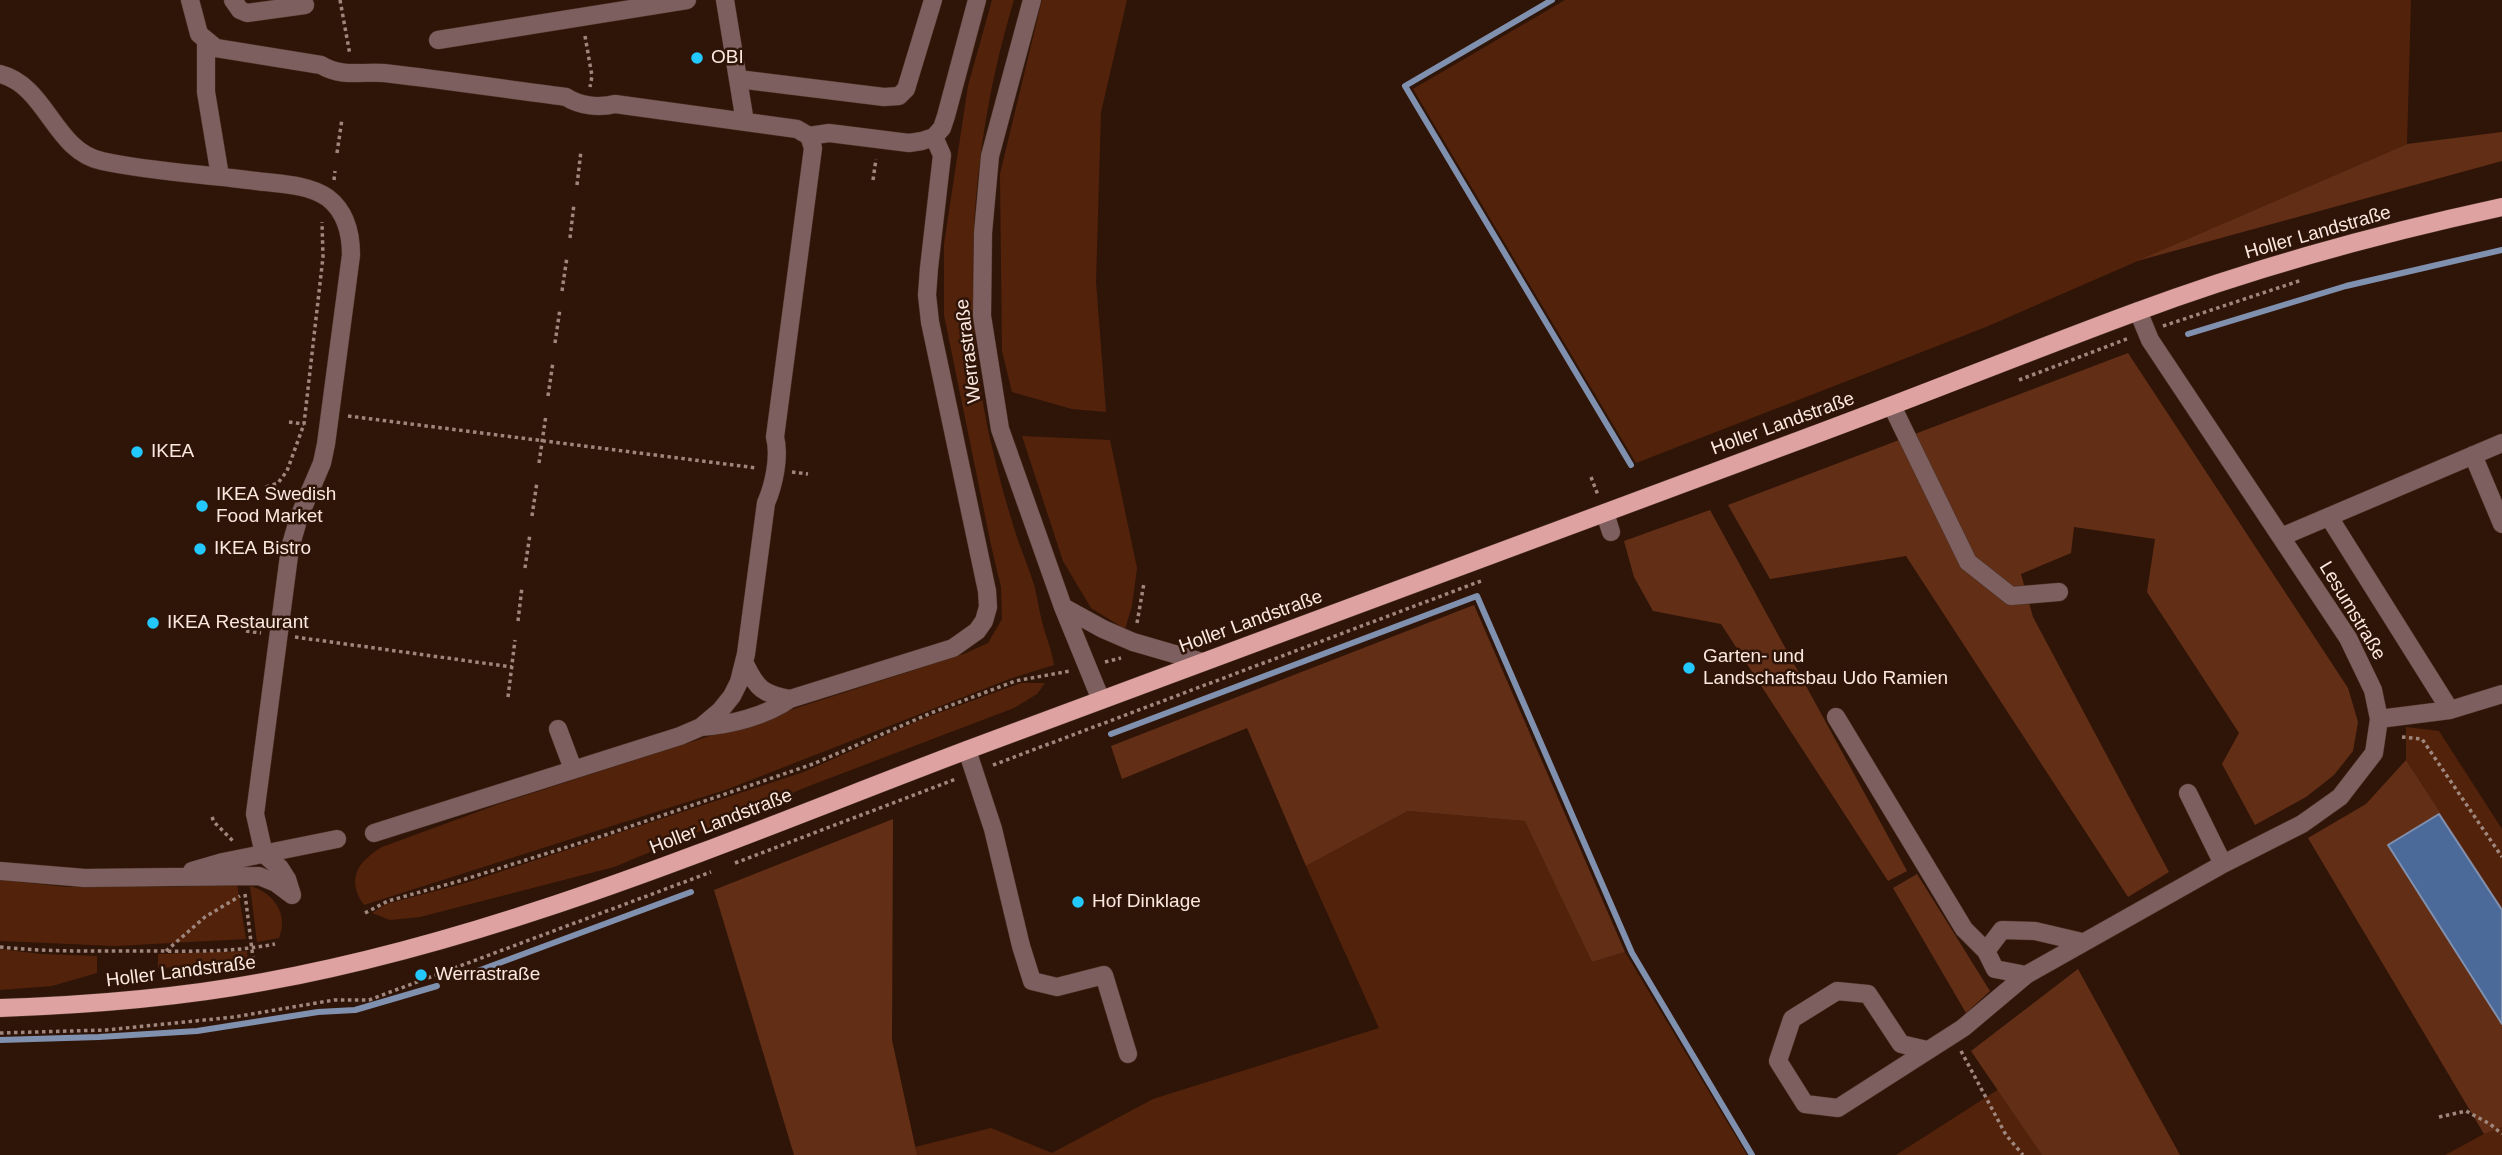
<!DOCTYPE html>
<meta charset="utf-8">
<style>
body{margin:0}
canvas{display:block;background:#2f1408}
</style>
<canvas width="2502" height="1155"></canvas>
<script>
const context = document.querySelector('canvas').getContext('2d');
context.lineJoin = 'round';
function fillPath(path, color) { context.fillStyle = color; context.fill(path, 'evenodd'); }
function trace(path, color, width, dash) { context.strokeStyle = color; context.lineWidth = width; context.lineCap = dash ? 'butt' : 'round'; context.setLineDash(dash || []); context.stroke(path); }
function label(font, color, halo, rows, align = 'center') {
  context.font = font + ' Helvetica,sans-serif'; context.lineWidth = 5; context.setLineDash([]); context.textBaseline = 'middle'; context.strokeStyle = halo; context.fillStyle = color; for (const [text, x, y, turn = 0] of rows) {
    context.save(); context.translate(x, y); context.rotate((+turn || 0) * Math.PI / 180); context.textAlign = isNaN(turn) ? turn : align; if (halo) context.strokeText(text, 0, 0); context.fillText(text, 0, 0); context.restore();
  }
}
const green = new Path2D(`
 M992,0H1014C971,141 958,307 993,451C999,477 1006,503 1014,528C1020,548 1029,568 1035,588C1038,602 1040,616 1044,629C1048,642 1052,652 1054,665L1012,678L728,789L364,905C346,880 357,862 382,847L499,804L964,654L988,643L1002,619L1001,587L991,545L944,315V244L968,86Z
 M1042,0H1127L1101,112L1096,282L1106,412L1072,409L1012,392L1002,351L1000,174Z
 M1565,0H2411L2407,144L1986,327L1636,463L1413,89Z
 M1022,436L1110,440L1137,568L1132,606L1125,629L1091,608L1063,561Z
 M1021,683H1045L1037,694L1014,708L809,786L614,867L420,917L390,920L372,913L386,904L466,883L804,772L922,719Z
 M2406,727L2439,731L2502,829V907L2406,760Z
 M1408,811L1526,821L1592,962L1625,952L1747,1155H917L915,1147L991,1128L1052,1153L1153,1099L1379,1028L1306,866Z
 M0,880L67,887H173L237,884L246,939L116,946L0,941Z
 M250,886C273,892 289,914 279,938L257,942Z
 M0,949L41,954L97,956V973L52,986L0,990Z
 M247,951L248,963L158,968V954Z
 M1999,1089L2042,1155H1896Z
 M2502,1127V1155H2445L2484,1134Z`);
const forest = new Path2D(`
 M2502,132V161L2137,261L2407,144Z
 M2128,353L2348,688L2358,722L2353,751L2334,775L2306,797L2255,825L2222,764L2239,733L2147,592L2155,539L2074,527L2071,553L2021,574L2033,617L2169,872L2128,897L1906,556L1770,579L1728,505Z
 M1710,510L1907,871L1888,881L1721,624L1653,611L1634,577L1624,541Z
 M1474,605L1625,952L1592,962L1525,821L1408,811L1306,866L1247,728L1122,779L1111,746Z
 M2406,760L2502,907V910L2439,814L2388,845L2502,1024V1127L2484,1134L2308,838L2366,804Z
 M893,819L892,1040L917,1155H794L714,890Z
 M1917,874L1990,991L1966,1013L1893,888Z
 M2078,969L2180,1155H2042L1971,1051Z`);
const water = new Path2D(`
 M2439,814L2502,910V1024L2388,845Z`);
const stream = new Path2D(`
 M1552,0L1405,86L1631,465
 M2188,334L2346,286L2502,250
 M1111,734L1477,596L1632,953L1752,1155
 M464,976L691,892
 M0,1040L99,1037L197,1031L318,1012L355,1010L437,986`);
const path = new Path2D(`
 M340,0L350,55
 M585,36L592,76L590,87
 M337,153L342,119
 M334,180L335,171
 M873,180L876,159
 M577,185L581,151
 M570,238L574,204
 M562,291L567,257
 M2163,326L2302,280
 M555,343L560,309
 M2019,380L2129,338
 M548,396L553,362
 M348,416L757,468
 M289,422L304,424
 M539,463L546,415
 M792,472L808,474
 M1591,477L1598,495
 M266,487L278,483L287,471L304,424L323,257L322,222
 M532,516L537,482
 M525,568L530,534
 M518,621L522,587
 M1137,623L1144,583
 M246,631L261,633
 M295,637L512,667
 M1105,662L1121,658
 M508,697L515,640
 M2402,737L2422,739L2502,857
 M993,765L1481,581
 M212,817L214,822L233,841
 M735,863L956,779
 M245,894L254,966
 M365,913L388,901L456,882L602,836L813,764L931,713L1015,681L1070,671
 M0,947C47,952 93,951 140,951C185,951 231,953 275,944
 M166,951L205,917L240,896
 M0,1033L106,1030L234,1017L334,1000H369L711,872
 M1961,1051L2006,1135L2023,1155
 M2439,1117L2466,1111L2490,1124L2502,1134`);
const minor = new Path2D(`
 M190,0L199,34L216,48L321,65C342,78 363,71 384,73C445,80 505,89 566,97C580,106 599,108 615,104L797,129L809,136L813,148L775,437C780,456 774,485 766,503L746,654L739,682L732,696L720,711L701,727L680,736L374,833
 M233,0L240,10L247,13L305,5
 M725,0L745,122
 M1032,0L990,156L983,233L982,316L1000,429L1063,607L1101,700
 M438,40L687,0
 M206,42V92L220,176
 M0,74C47,86 54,151 102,161C152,172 205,174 256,181C279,184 308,184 328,198C346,212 351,233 351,255L326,444L322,463L299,517L290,548L255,814L264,854L280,868L287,879L292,895
 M738,79L884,97L899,96L906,89L933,0
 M809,136L829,133L909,143L922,141L934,137L942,128L946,116L977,0
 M1892,406L1968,562L2011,596L2059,592
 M2473,455L2502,524
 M1605,513L1611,532
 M2329,517L2450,710
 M2281,537L2502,443
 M1063,607L1103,629L1133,642L1202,662
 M745,664C757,689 763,694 790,699
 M1836,717L1964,929L1986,951
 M2379,719L2450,710L2502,694
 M701,727C730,725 766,716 790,699L953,648L977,631L984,621L988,607L987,591L930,322L927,295L929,268L942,155L934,137
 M558,729L573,769
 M967,750L993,829L1021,946L1032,981L1057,987L1104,975L1128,1054
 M2188,793L2223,864
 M0,871L85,878L259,876L276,883L292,895
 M192,871L223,862L337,839
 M2026,975L1995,969L1986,951L2002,930L2035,931L2082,942
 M1927,1050L1901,1044L1868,994L1837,991L1792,1019L1778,1061L1805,1104L1838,1108L1963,1028L2026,975L2223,864L2302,824L2340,797L2374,753L2379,719L2373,690L2348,638L2150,340L2138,311`);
const major = new Path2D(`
 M0,1008C88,1005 177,998 263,982C507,938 737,837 967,750C1248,643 1530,541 1811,436C1919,396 2025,353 2133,313C2253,268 2377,234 2502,207`);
const markers = [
 [697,58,7,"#23c9fe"],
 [137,452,7,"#23c9fe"],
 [202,506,7,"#23c9fe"],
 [200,549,7,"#23c9fe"],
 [153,623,7,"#23c9fe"],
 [1689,668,7,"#23c9fe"],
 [1078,902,7,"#23c9fe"],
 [421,975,7,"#23c9fe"]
];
const poiNames = [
 ["OBI",711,58],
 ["IKEA",151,452],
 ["IKEA Swedish",216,495],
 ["Food Market",216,517],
 ["IKEA Bistro",214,549],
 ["IKEA Restaurant",167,623],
 ["Garten- und",1703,657],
 ["Landschaftsbau Udo Ramien",1703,679],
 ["Hof Dinklage",1092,902],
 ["Werrastraße",435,975]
];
const streetNames = [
 ["Holler Landstraße",2318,233,-16],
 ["Werrastraße",969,351,-97],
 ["Holler Landstraße",1783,424,-20],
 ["Lesumstraße",2352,611,59],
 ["Holler Landstraße",1251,622,-20],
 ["Holler Landstraße",721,822,-21],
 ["Holler Landstraße",181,972,-7]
];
fillPath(green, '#53220b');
fillPath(forest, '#632e16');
fillPath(water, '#4b6a9a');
trace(water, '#8090af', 2);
trace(stream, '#8090af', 6);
trace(minor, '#4c3226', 19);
trace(major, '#4c3226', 19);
trace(path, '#9f877e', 3.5, [3.5, 3.5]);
trace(minor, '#7c5f5e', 18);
trace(major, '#dea2a1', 18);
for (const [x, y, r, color] of markers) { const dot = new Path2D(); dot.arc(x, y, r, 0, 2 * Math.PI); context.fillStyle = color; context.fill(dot); trace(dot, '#2f1408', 2.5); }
label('19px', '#fce8e0', '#2f1408', poiNames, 'left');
label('19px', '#fce8e0', '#2f1408', streetNames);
</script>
